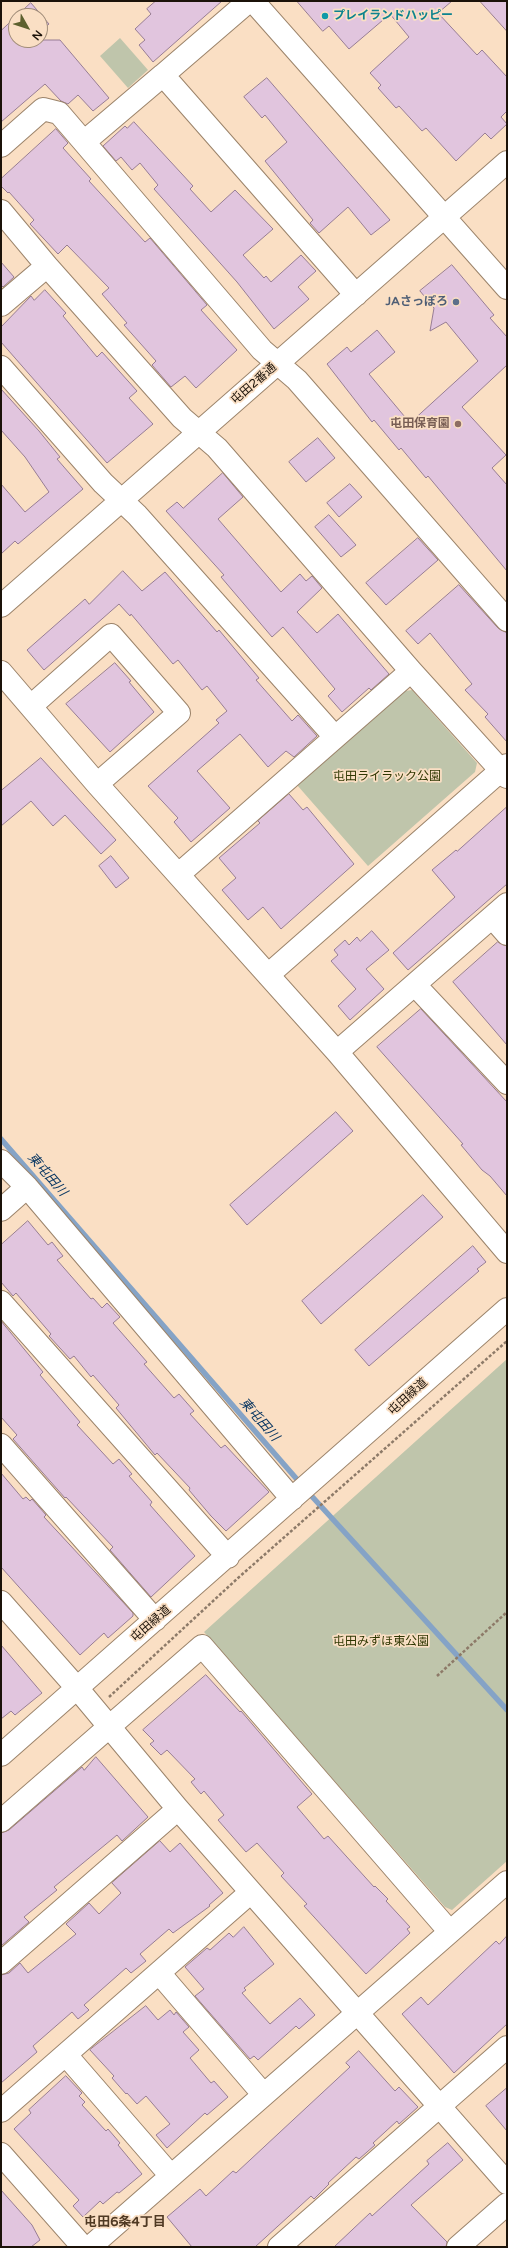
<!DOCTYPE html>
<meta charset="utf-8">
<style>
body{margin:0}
#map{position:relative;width:508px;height:2248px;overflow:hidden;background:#fadfc4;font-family:"Varela Round",sans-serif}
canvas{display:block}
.frame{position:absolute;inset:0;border:2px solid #1b1209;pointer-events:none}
.north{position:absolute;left:8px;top:8px;width:40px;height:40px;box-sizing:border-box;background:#fadfc4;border:1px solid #a18d79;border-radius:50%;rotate:129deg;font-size:11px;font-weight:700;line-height:16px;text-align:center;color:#1b1209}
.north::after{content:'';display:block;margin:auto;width:14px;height:18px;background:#5d602e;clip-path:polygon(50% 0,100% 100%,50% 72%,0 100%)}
</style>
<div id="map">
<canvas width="508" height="2248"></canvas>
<div class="frame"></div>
<div class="north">N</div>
</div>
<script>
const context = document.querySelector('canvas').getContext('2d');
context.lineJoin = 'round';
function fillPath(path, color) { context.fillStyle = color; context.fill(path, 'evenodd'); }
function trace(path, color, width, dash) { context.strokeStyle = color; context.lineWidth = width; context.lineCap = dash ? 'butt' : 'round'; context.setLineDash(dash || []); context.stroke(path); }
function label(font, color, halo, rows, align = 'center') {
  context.font = font + ' "Varela Round","Noto Sans JP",sans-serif'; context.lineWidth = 3.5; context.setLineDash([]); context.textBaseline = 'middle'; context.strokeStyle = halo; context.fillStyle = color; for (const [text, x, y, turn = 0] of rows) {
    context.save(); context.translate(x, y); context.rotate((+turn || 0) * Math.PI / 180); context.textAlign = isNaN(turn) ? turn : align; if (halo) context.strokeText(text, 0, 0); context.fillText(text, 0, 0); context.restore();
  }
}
const green = new Path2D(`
 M120,38L148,70L128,88L100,56Z
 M412,690L477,763L475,772L368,866L297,785L405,691Z
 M507,1359V1861L452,1910L445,1907L204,1632Z`);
const stream = new Path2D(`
 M1,1139L301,1484
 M307,1491L507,1710`);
const building = new Path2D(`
 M156,1H222L153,62L139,45L145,40L135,29L151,14L147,9Z
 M297,1H452L438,13L477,55L482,50L507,77V111L501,117L507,124L491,139L485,133L456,161L426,128L422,131L399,106L396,108L378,88L381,85L370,73L409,37L390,14L349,49L329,26L323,31Z
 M480,1H507V31Z
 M31,3L49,24L40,32V16H17Z
 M16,17V40H60L109,98L93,111L78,95L68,104L61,101L45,84L1,122V31Z
 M267,78L390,220L371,235L348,207L319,233L310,223L313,220L265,161L287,142L265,115L262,118L244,97Z
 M134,122L193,186L190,189L211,212L235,190L273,229L243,255L264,278L266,276L271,282L301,255L316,271L298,287L309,299L274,329L237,282L154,189L158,185L140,163L132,170L121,157L116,161L103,146L125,126L127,128Z
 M56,129L68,143L63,148L91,179L89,181L145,242L150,238L207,305L201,310L237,350L196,388L185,376L171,387L152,365L156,361L124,325L127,323L102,294L109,288L67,245L58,254L30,224L34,220L9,192L8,193L1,186V179Z
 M1,262L14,277L3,287L1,285Z
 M452,265L494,315L490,318L507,337V365L462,407L506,455L492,468L507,485V571L428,476L426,478L401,448L399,450L374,420L372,422L327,364L347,347L351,352L377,330L395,352L369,374L410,423L478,361L446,322L430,331L434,308L420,291Z
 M45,290L66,313L63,316L97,357L102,352L137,391L129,398L153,424L107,463L1,342V327L31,296L34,300Z
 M1,389L39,431L60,457L57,459L83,489L18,544L15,541L1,554V484L25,512L49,492L25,457L1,430Z
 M318,438L335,458L306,482L289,462Z
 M223,473L243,497L218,519L281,592L300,574L306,581L312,576L322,588L297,612L317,633L338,614L389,674L371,690L369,688L342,712L328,696L335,689L283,627L272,637L221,577L224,575L166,511L177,502L183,508Z
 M350,484L362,497L339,517L327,503Z
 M329,515L356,545L341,557L315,527Z
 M418,538L438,560L386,605L366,583Z
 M123,571L142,591L165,572L217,632L219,630L259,678L256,680L292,721L298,715L317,736L294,757L286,751L268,767L240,734L197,771L230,808L191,842L174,822L178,818L148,786L219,723L216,720L227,711L207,686L202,690L178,660L173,664L131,614L130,616L119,604L44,670L27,650L85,599L89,604Z
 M459,585L498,628L507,633V742L485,717L488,714L465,690L472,684L430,633L418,644L406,631Z
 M115,663L131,681L129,682L154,712L110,752L66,704Z
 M41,758L116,840L101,854L65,815L53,826L31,801L1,826V791Z
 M289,794L303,810L307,807L354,864L281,929L263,907L248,920L222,890L236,878L219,858L260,823L258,821Z
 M507,807V884L408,970L393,953L455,897L432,870L456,850L457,851Z
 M111,856L129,878L116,888L99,866Z
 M372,931L389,950L366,969L384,989L350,1020L338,1006L356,989L331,961L338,955L334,950L345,940L349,945L357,937L360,941Z
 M498,942L507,946V1045L453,982Z
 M421,1009L507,1102V1196L490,1176L482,1170L461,1145L463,1144L377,1047Z
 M336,1112L353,1131L247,1225L230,1205Z
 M423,1195L443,1217L321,1324L302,1301Z
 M28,1221L48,1245L52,1242L63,1256L57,1260L91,1299L93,1298L102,1308L107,1303L120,1317L113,1323L147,1362L144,1364L174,1398L179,1394L194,1411L190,1414L221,1448L225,1445L269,1492L226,1531L211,1516L189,1490L190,1488L157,1453L155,1455L116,1408L119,1405L93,1375L91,1377L74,1356L70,1359L49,1336L51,1334L16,1293L13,1296L1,1282V1245Z
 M473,1246L486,1262L477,1269L479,1271L369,1366L355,1350Z
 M1,1321L43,1372L40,1375L80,1422L77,1425L113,1464L119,1459L132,1474L129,1476L152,1502L150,1505L195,1556L151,1597L110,1550L113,1547L66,1497L65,1498L13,1439L17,1435L1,1417Z
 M1,1473L23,1499L26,1497L30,1501L32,1499L46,1515L44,1517L133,1613V1616L108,1638L104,1633L80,1655L1,1567Z
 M1,1645L42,1693L15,1715L11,1711L1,1719Z
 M206,1675L240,1712L241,1711L312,1794L297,1807L324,1839L328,1836L374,1887L375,1886L388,1899L386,1901L410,1927L407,1929L410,1933L366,1974L304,1906L307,1904L281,1876L284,1873L257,1843L246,1852L218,1820L224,1815L204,1791L201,1794L191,1782L195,1779L167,1750L161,1755L150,1744L154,1741L143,1730Z
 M96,1757L148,1817L122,1841L117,1835L54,1887L57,1890L24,1917L29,1922L1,1946V1833L9,1830L82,1767L84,1770Z
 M160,1841L170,1852L180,1843L223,1893L209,1905L210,1906L173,1933L169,1929L140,1954L146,1961L131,1973L126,1968L84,2005L89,2010L78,2019L72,2012L33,2046L37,2052L1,2083V1975L9,1973L20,1963L28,1973L76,1934L66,1924L89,1903L99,1914L121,1893L112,1883Z
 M244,1927L274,1964L244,1988L246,1990L242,1993L270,2024L300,1998L315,2015L299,2029L296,2026L258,2060L254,2056L250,2059L195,1996L204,1989L185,1967L207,1948L210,1950L229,1933L233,1937Z
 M507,1936V2024L454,2073L402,2014L421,1997L428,2005L496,1941L499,1944Z
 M146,2006L158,2020L170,2010L174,2015L176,2012L189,2027L183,2032L199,2050L190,2058L211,2083L214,2081L228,2097L207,2115L205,2113L167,2148L156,2135L170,2124L146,2096L137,2104L127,2093L126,2094L112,2078L114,2076L90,2050Z
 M359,2051L395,2091L399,2087L418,2107L399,2124L397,2121L373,2143L375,2145L359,2159L356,2157L328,2183L329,2184L314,2199L311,2196L255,2247H192L167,2217L200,2189L206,2196L233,2171L236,2173L350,2067L346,2063Z
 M66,2076L82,2093L79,2096L85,2102L82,2105L106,2131L108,2129L120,2143L118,2145L142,2174L119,2193L117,2192L103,2204L100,2201L83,2217L73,2206L79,2200L14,2129L31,2113L29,2110Z
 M507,2088V2131L486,2106Z
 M448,2143L463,2160L411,2205L447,2242L446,2247H334L370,2213L372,2216L429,2164L427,2161Z
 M1,2190L32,2225L40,2240L31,2247H1Z`);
const path = new Path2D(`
 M437,1676L507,1612
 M109,1697L238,1578L507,1341`);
const minor = new Path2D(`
 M249,1L163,75L356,295
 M253,1L507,288
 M84,142L163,75
 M1,146L43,109L59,113L262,350L297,380L507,620
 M1,211L47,266L182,418L217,448L411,671L507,777
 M1,305L47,266
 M1,367L103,483L137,515L335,737
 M1,606L507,162
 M1,672L97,784L337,1052L507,1252
 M31,706L111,635L179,713L97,784
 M179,874L411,671
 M492,917L507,934
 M268,975L507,765
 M415,985L507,1083
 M337,1052L507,904
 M1,1161L27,1187L292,1499
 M1,1210L27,1187
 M1,1302L228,1557
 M1,1445L155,1620
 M1,1602L77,1688L178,1809L507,2183
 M1,1755L507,1309
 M1,1821L202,1646L450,1932
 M1,1963L178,1809
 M160,1974L263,2094
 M66,2055L171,2176
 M1,2111L251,1892
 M1,2154L83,2247
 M90,2247L507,1882
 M279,2247L507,2047
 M458,2247L507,2204`);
const markers = [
 [325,16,4,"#0f9aa8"],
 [456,302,4,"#5c6f8a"],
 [458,424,4,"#8d6e63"]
];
const cultureNames = [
 ["プレイランドハッピー",333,16]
];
const serviceNames = [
 ["JAさっぽろ",448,302]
];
const streetNames = [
 ["屯田2番通",254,384,-41],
 ["屯田緑道",408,1397,-42],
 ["屯田緑道",151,1624,-41]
];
const educationNames = [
 ["屯田保育園",450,424]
];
const parkNames = [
 ["屯田ライラック公園",387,777],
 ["屯田みずほ東公園",381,1642]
];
const waterNames = [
 ["東屯田川",47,1175,49],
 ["東屯田川",259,1420,49]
];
const neighbourhoodNames = [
 ["屯田6条4丁目",125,2223]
];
fillPath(green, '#bfc5ab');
trace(stream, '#85a3c6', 5.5);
fillPath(building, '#e1c5de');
trace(building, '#977d94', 1);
trace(minor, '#9b836a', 24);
trace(path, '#8d7a68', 2.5, [3, 2]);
trace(minor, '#fff', 22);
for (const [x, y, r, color] of markers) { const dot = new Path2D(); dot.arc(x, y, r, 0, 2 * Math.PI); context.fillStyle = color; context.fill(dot); trace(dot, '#fadfc4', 1.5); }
label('bold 12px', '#0d838f', '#fadfc4', cultureNames, 'left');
label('bold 12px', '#4e5e75', '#fadfc4', serviceNames, 'right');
label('12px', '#1b1209', '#fadfc4', streetNames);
label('bold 12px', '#785e54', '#fadfc4', educationNames, 'right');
label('12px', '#2f3702', '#fadfc4', parkNames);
label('italic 13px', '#083662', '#fadfc4', waterNames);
label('bold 13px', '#4f3923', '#fadfc4', neighbourhoodNames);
</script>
